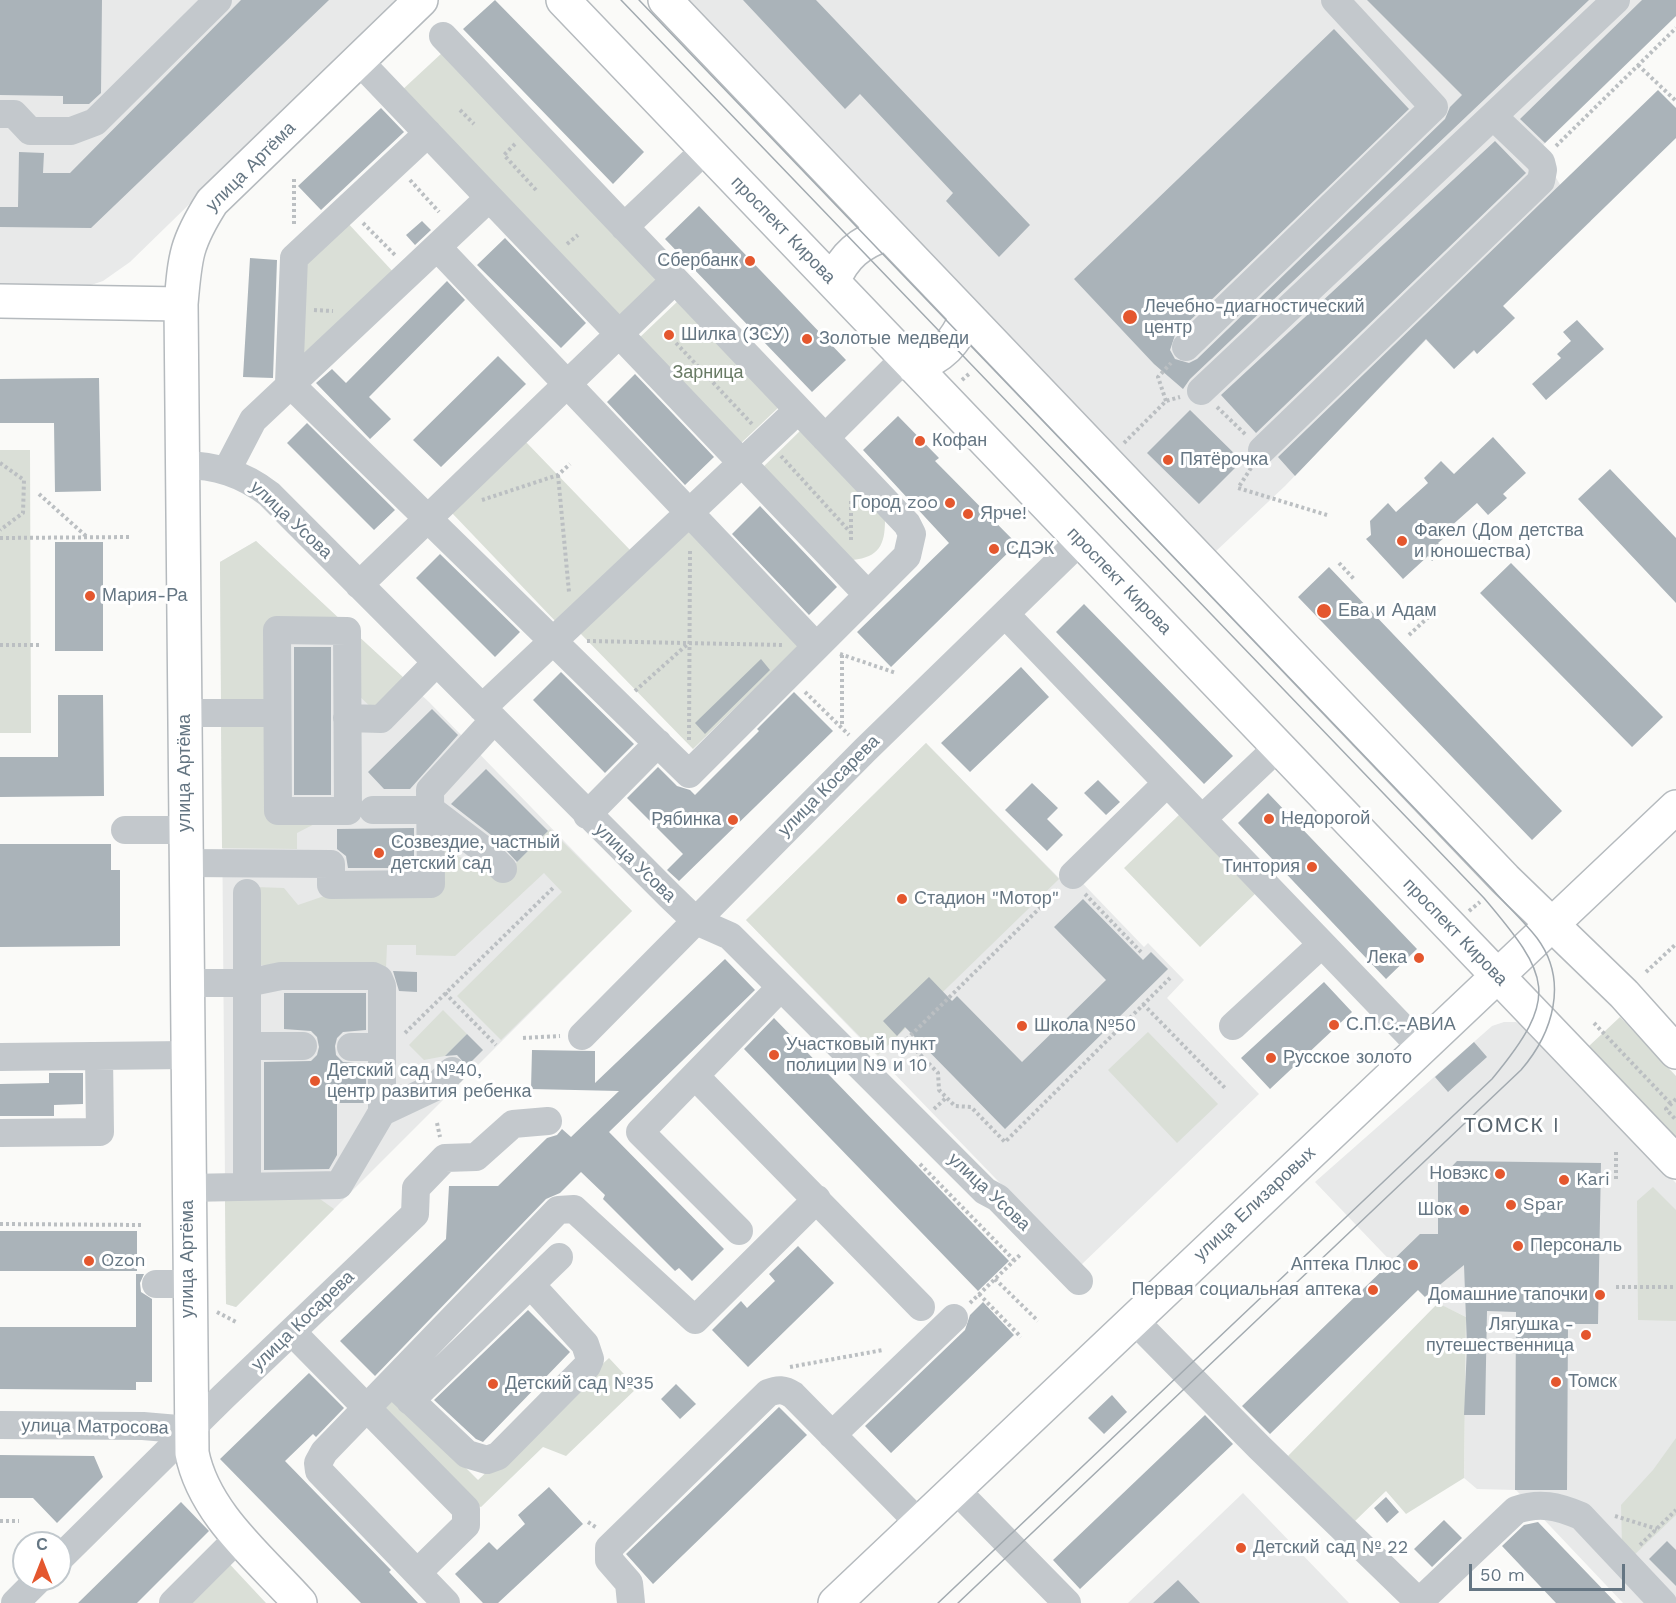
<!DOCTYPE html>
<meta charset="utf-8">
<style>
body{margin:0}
#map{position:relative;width:1676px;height:1603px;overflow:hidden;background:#fafaf8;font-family:"Work Sans",sans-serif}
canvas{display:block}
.north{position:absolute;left:12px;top:1531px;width:60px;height:60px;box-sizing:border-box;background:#fff;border:2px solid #c1c8cd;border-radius:50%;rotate:0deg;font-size:16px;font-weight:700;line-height:24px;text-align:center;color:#657683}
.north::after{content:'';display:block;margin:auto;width:21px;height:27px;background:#e4572e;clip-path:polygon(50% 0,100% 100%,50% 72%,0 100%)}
.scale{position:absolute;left:1469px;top:1564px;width:156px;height:27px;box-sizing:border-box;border:3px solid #657683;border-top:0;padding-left:8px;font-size:18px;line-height:21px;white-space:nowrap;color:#657683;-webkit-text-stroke:4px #fff;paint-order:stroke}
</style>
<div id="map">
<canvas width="1676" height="1603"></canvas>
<div class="north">С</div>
<div class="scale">50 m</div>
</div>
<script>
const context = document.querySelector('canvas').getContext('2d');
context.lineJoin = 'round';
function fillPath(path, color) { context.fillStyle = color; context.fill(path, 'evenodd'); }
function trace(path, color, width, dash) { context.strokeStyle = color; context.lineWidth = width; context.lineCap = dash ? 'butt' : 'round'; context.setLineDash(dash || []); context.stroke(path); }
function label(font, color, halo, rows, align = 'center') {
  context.font = font + ' "Work Sans",sans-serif'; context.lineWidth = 6; context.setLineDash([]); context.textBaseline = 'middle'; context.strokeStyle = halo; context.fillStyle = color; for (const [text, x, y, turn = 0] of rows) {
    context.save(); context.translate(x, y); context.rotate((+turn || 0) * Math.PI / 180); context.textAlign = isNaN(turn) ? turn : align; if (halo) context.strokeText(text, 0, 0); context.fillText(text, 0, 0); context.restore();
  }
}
const built = new Path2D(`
 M0,0H399L130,262L103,281L79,289L0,290Z
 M688,0H1676V16L1539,149L1568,198L1591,221L1520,289L1496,299L1515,318L1477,354L1474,351L1454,369L1426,340L1285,486L1214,553Z
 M256,541L429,702L632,911L236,1307L226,1304L220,562Z
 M926,743L1059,878L1069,869L1144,947L1148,943L1184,980L1167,998L1259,1094L1080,1266L746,920Z
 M1504,1022H1516L1527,1028L1676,1183V1603H1623L1516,1490L1477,1489L1464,1478L1466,1317L1425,1297L1315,1182L1492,1026Z
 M1243,1493L1349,1603H1128Z`);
const green = new Path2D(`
 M443,52L658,279L617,319L401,91Z
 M345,220L396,275L299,367L302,261Z
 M679,300L779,407L738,446L638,339Z
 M802,429L885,520C885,545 879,557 853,560L759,471Z
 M526,442L632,552L558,624L452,513Z
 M0,450H30L31,733H0Z
 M690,526L803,642L693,749L580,633Z
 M256,541L345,624L269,623V705H221L220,562Z
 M356,634L404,678L374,710L355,692Z
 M221,723H269L270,817H328L297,833V849L222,848Z
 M926,743L1059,879L878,1055L746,920Z
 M1181,813L1257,892L1200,947L1124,868Z
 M550,829L632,911L501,1040L457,996L562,892L544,873L455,956L416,955V945H387L386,969L255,965L256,887L284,888L298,905L333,893L443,892L442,848L501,878Z
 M443,1010L467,1034L445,1056L424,1060L409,1045Z
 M1620,1017L1676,1076V1138L1589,1046Z
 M1148,1032L1218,1104L1177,1143L1108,1070Z
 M1653,1187L1676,1210V1321L1638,1320L1637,1201Z
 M225,1198L320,1199L334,1209L236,1307L226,1304Z
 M1438,1303L1466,1317L1464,1478L1406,1514L1386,1491L1355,1521L1288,1456Z
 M609,1358L637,1388L566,1456L543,1447L481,1507L464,1501L377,1412L394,1396L478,1480Z
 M1676,1438V1515L1632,1557L1622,1546L1621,1505L1653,1470Z
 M223,1557L266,1603H177Z`);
const building = new Path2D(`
 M0,0H102L101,93L89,104H63V96L0,95Z
 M241,0H329L91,228L0,227V207H18L19,152L44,153L43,173H70Z
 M495,0L644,152L613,184L463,29Z
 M743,0H816L1030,225L999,257L946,201L953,193L860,94L845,109Z
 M1367,0H1589L1190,379L1183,389L1154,364L1074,279L1334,29L1409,109L1175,335L1170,350L1175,359L1189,363L1197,359L1445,119L1450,107L1462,95Z
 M1642,0H1676V16L1545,143L1520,119Z
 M1658,90L1676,108V138L1503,306L1515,318L1477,354L1474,350L1454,369L1426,339L1295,476L1278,457Z
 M381,108L404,132L321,210L298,186Z
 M1495,141L1526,173L1256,433L1221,395Z
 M699,206L846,360L812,392L665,239Z
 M422,221L431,230L415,245L406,235Z
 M505,238L586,323L561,348L477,265Z
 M250,258L277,260L273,378L243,377Z
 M447,281L465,300L369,397L391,419L370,439L316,383L332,369L346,383Z
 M1577,320L1604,349L1546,400L1532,384L1561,358L1557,354L1571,341L1563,332Z
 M498,356L526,384L441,467L413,440Z
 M635,374L714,457L685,485L607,402Z
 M99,378L101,491L55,492L54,423H0V379Z
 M1190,410L1242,461L1199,504L1147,453Z
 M898,416L939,458L935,461L1017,544L891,667L857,632L949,543L863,450Z
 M307,423L395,510L374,530L287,443Z
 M1493,437L1526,473L1503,494L1507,498L1488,515L1477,503L1449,528L1452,531L1438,543L1445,550L1432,561L1428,556L1403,579L1366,539L1371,535L1370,521L1388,503L1396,512L1428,483L1424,478L1441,461L1454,474Z
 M1610,469L1676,538V603L1578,499Z
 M760,506L837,587L809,615L732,534Z
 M55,542H103V651H55Z
 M440,554L520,632L495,657L416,578Z
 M1511,563L1663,717L1632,747L1480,593Z
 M1329,567L1562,811L1532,840L1298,597Z
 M1084,604L1233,756L1204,784L1056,632Z
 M294,647H331V795H294Z
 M761,659L770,670L705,734L695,723Z
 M1021,667L1049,697L970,772L941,743Z
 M561,672L634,744L605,773L533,700Z
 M794,692L833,731L679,881L667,870L683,854L627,798L658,767L677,786L690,790L695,795L759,731L757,729Z
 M58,695H103L104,796L0,797V757H58Z
 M432,709L458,735L410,789H384L368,772Z
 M486,769L548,831L517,862L495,838L451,804Z
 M1098,780L1120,802L1106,815L1084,793Z
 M1032,783L1058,808L1047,819L1063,835L1047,851L1005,810Z
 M1268,793L1417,949L1386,979L1238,823Z
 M414,828V868H348L346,856L337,849V829Z
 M0,844H111V870H120V946L0,947Z
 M1083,899L1143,960L1151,952L1168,969L1005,1129L905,1027L897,1036L883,1021L929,977L952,1001L957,996L1022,1062L1106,980L1054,927Z
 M725,959L755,990L609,1132L724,1249L692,1281L679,1268L675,1271L603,1199L605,1195L581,1172L560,1193L546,1199L375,1376L340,1341L446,1239L449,1186H498L547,1138L557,1135L562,1129L571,1137L619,1091L531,1089L532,1050L595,1051V1083Z
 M393,971L417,972V992L399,991Z
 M1324,982L1352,1012L1270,1089L1241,1058Z
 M284,993H366V1030L343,1032L337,1038L335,1046L336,1055L343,1062L366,1064V1103H337V1155L329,1169L264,1170V1062L311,1061L317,1055L319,1047L317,1037L311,1031L284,1029Z
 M774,1018L1009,1261L978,1291L744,1049Z
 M467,1034L483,1050L467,1066L457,1055L445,1056Z
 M1474,1042L1487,1057L1448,1092L1435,1077Z
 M49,1073H83V1104L54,1105V1116H0V1084L49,1083Z
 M1457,1161L1601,1163L1598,1324H1568L1567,1490H1515L1516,1312L1487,1311L1485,1415H1464L1467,1346L1464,1265L1425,1297L1418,1290L1270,1434L1242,1406L1420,1234H1438V1181Z
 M0,1231H137V1271H0Z
 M798,1246L834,1283L748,1367L712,1330L741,1301L747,1308L775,1281L769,1274Z
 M136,1274H144L140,1283L141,1292L152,1299V1382H136V1390L0,1389V1327H136Z
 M983,1302L1014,1335L891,1453L865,1426L965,1330L970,1315Z
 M528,1310L570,1352L483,1442L476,1439L434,1400Z
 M309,1373L344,1408L316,1437L313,1434L285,1461L391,1570L389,1572L418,1603H361L220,1459Z
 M676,1384L696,1404L680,1419L661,1399Z
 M1112,1395L1127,1412L1104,1434L1088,1418Z
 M779,1407L807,1435L653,1584L626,1554Z
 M1205,1415L1233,1444L1080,1589L1053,1560Z
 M0,1455L94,1456L103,1477L57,1523L33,1498H0Z
 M549,1487L583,1524L498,1603H483L455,1574L489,1542L497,1550L525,1524L518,1515Z
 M1386,1497L1399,1512L1387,1523L1374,1508Z
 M181,1502L209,1531L137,1603H78Z
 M1444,1520L1462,1538L1432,1567L1414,1549Z
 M1538,1522L1616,1603H1556L1502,1546L1524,1525Z
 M1667,1541L1676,1550V1586L1649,1559Z
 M1178,1580L1200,1603H1153Z`);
const path = new Path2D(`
 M1638,65L1676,101
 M460,110L474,124
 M515,144L504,155L536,190
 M1556,146L1676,28
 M410,180L439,212
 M363,223L396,256
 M294,224V177
 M567,244L578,235
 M314,310L333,311
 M676,343L752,424
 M962,380L969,374
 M1166,401L1158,377L1171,363
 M1217,407L1246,435
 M1124,443L1166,401L1180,397
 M781,456L851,533
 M0,463L24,480L23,513L0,530
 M1251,468L1238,488L1327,515
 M558,475L569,592
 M39,494L87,537
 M482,500L558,475L570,464
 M851,501V542
 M0,538L131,537
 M1339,563L1354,579
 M1409,635L1435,611
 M587,641L783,645
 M0,645H39
 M840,654L896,673
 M842,655V727
 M635,691L690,642
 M805,692L849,735
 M689,740L690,550
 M1058,890L906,1040L938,1073L939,1090L955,1106L971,1107L1005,1142L1170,978
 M1085,894L1141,952
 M1469,911L1480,902
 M1646,972L1676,944
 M445,993L496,1045
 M1143,1004L1226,1089
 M1594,1023L1671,1104
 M405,1033L553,888
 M523,1038L560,1036
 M1676,1099L1666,1109L1676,1120
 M934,1109L947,1097
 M437,1123L440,1137
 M920,1164L1014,1260
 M1616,1179V1150
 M0,1224L144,1225
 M995,1279L1038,1321
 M1616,1287H1676
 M979,1294L1021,1337
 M970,1303L1021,1254
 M217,1312L236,1322
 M790,1367L883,1350
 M1615,1516L1657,1529
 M0,1521H19
 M588,1522L597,1528
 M1640,1545L1676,1510`);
const minor = new Path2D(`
 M359,61L868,595
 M0,114H14L30,131H71L95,122L218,0
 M428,133L294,258L289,383L689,774L907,556L912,534L907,524L443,36
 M624,227L706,149
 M437,247L816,646
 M1186,347L1434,107L1335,0
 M1201,391L1616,0
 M825,438L905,358
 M1262,450L1541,181L1543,170L1541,162L1494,117
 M183,465C216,465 243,474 269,494L670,896L696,921L730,936L985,1191L998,1198L1079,1281
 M227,470L253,420L489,198
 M359,585L675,280
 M1005,614L1421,1047
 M277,630L347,631L348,811H278Z
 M482,708L798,410
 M185,713H277
 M347,718L381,719L436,663
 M373,810H431L485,851L503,869
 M587,815L658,743
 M1202,819L1278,747
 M125,830H186
 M186,863L331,864V885L431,884L430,790L494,720
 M1073,875L1167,783
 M187,983H247L281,976H373L379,979L382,986V1112
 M1233,1026L1322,944
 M582,1036L865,750L1080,541
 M247,1046H303
 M351,1047H382
 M0,1057L187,1055
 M696,1077L921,1307
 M0,1133L100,1132L99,1056
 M247,1187V893
 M188,1188L339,1185L382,1112L435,1087L452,1071
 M739,1231L640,1132L781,987
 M156,1284H188
 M1133,1319L1259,1447L1419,1602
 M292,1332L466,1509V1525L417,1573
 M392,1383L467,1454L487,1460L498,1456L587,1366L590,1359L585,1344L531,1285
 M410,1401L559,1257
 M0,1425L143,1426L190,1430
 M832,1435L954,1318
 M955,1489L1067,1603
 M60,1558L223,1397L415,1214L416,1188L445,1158L476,1157L513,1124L548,1121
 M15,1603L39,1579
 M173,1603L240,1536
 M446,1603L319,1471L318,1463L324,1452L558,1210L574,1209L695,1320L817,1199
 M631,1603L629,1583L609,1560V1548L768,1393C778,1389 784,1389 793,1395L919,1523
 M1418,1603L1516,1510C1540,1502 1557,1506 1581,1516L1663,1603`);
const major = new Path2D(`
 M563,0L1676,1162
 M665,0L1505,879L1624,994L1676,1052
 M833,282C844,255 860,243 887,233
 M0,301L181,304
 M914,367C942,357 955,343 967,316
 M300,1603C260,1558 204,1514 192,1453L181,304C185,256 186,243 212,202L421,0
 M835,1603L1676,807`);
const tram = new Path2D(`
 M621,0L1484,898C1550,976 1561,996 1492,1079L938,1603
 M639,0L1493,890C1507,906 1524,921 1537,938C1569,981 1553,1033 1521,1070L958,1603`);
const markers = [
 [750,261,6,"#e4572e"],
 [1130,317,8,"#e4572e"],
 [669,335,6,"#e4572e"],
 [807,339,6,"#e4572e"],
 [920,441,6,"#e4572e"],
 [1168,460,6,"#e4572e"],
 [950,503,6,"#e4572e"],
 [968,514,6,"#e4572e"],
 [1402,541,6,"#e4572e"],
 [994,549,6,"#e4572e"],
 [90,596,6,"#e4572e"],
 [1324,611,8,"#e4572e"],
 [1269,819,6,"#e4572e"],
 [733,820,6,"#e4572e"],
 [379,853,6,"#e4572e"],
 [1312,867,6,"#e4572e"],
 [902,899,6,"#e4572e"],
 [1419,958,6,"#e4572e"],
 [1334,1025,6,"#e4572e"],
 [1022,1026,6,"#e4572e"],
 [774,1055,6,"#e4572e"],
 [1271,1058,6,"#e4572e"],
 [315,1081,6,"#e4572e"],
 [1500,1174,6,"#e4572e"],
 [1564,1180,6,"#e4572e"],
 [1511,1205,6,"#e4572e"],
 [1464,1210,6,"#e4572e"],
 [1518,1246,6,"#e4572e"],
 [89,1261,6,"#e4572e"],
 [1413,1265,6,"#e4572e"],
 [1373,1290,6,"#e4572e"],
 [1600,1295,6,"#e4572e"],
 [1586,1335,6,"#e4572e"],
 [1556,1382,6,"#e4572e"],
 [493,1384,6,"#e4572e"],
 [1241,1548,6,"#e4572e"]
];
const streetNames = [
 ["улица Артёма",251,167,-45],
 ["проспект Кирова",783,230,46],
 ["улица Усова",291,520,43],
 ["проспект Кирова",1119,581,46],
 ["улица Артёма",185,773,-90],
 ["улица Косарева",829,786,-45],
 ["улица Усова",635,863,44],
 ["проспект Кирова",1455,932,46],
 ["улица Усова",989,1192,43],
 ["улица Елизаровых",1255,1204,-43],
 ["улица Артёма",188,1259,-90],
 ["улица Косарева",303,1321,-44],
 ["улица Матросова",95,1427,1]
];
const poiNames = [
 ["Сбербанк",738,261,"right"],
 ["Лечебно-диагностический",1144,307],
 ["центр",1144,328],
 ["Шилка (ЗСУ)",681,335],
 ["Золотые медведи",819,339],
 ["Кофан",932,441],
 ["Пятёрочка",1180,460],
 ["Город zoo",938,503,"right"],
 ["Ярче!",980,514],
 ["Факел (Дом детства",1414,531],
 ["и юношества)",1414,552],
 ["СДЭК",1006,549],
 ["Мария-Ра",102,596],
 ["Ева и Адам",1338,611],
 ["Недорогой",1281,819],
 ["Рябинка",721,820,"right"],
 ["Созвездие, частный",391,843],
 ["детский сад",391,864],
 ["Тинтория",1300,867,"right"],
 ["Стадион \"Мотор\"",914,899],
 ["Лека",1407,958,"right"],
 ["С.П.С.-АВИА",1346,1025],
 ["Школа №50",1034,1026],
 ["Участковый пункт",786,1045],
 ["полиции N9 и 10",786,1066],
 ["Русское золото",1283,1058],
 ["Детский сад №40,",327,1071],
 ["центр развития ребенка",327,1092],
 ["Новэкс",1488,1174,"right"],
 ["Kari",1576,1180],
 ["Spar",1523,1205],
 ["Шок",1452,1210,"right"],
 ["Персональ",1530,1246],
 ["Ozon",101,1261],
 ["Аптека Плюс",1401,1265,"right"],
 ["Первая социальная аптека",1361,1290,"right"],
 ["Домашние тапочки",1588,1295,"right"],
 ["Лягушка -",1574,1325,"right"],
 ["путешественница",1574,1346,"right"],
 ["Томск",1568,1382],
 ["Детский сад №35",505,1384],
 ["Детский сад № 22",1253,1548]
];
const parkNames = [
 ["Зарница",708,373]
];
const quarterNames = [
 ["ТОМСК I",1512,1126]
];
fillPath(built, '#e8e9e9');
fillPath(green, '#dadfd7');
fillPath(building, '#aab3b9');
trace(major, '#b5babe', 36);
trace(path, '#bbbfc2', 4, [3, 3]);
trace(minor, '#c3c8cc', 28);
trace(major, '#fff', 33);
trace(tram, '#a2aab0', 1.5);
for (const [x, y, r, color] of markers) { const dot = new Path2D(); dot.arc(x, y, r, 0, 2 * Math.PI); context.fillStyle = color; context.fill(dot); trace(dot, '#fff', 2); }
label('18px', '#657683', '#fff', streetNames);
label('18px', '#657683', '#fff', poiNames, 'left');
label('18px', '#687a64', '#fff', parkNames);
context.letterSpacing = '1.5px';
label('21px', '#57646e', '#fff', quarterNames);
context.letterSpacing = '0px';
</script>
